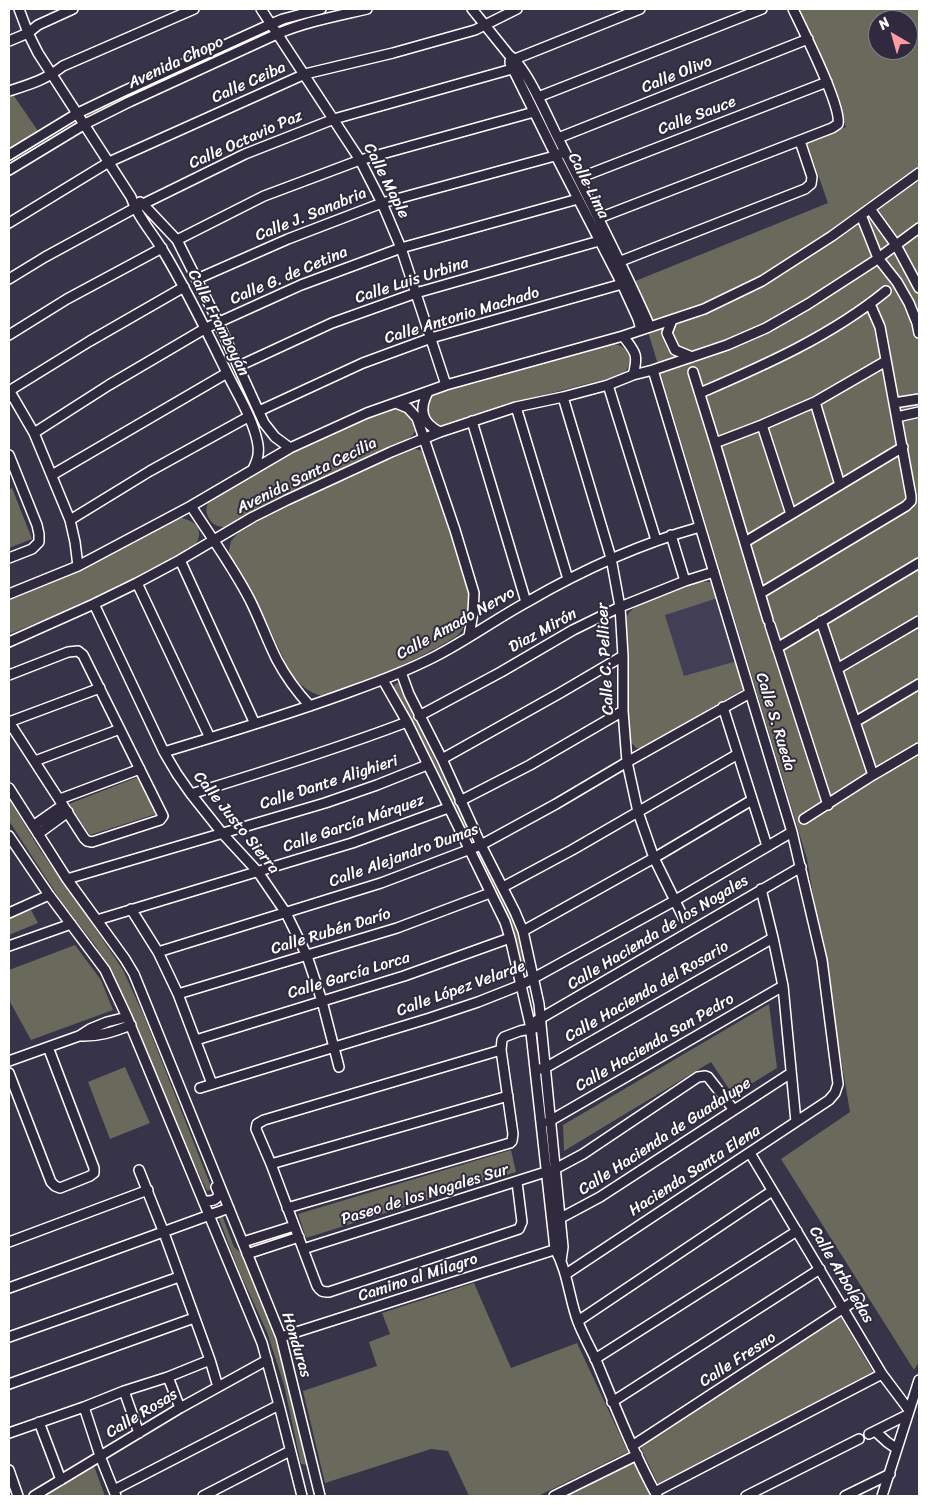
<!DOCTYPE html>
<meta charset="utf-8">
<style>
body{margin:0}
#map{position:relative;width:928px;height:1505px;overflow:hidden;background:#373348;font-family:Sriracha,sans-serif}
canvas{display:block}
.frame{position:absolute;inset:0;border:10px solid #fff;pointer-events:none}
.north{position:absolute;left:868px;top:10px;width:50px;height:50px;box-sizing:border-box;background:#2f2a3d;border:1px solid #827f8b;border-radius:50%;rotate:322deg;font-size:14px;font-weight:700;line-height:20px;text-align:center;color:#fff}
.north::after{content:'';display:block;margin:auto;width:18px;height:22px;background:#ff9aa2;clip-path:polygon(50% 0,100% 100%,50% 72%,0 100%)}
</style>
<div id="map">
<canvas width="928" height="1505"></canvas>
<div class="frame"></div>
<div class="north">N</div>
</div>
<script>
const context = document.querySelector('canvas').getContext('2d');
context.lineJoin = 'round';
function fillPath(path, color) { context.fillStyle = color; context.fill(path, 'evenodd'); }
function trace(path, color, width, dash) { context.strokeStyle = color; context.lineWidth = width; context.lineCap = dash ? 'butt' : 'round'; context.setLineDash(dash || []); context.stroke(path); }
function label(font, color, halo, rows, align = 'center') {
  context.font = font + ' Sriracha,sans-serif'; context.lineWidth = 4; context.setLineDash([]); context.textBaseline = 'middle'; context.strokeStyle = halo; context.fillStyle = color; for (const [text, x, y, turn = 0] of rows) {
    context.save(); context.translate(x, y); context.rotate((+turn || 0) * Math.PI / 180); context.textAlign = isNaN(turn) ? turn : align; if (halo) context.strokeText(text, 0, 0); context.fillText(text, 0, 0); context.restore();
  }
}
const built = new Path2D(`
 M718,598L737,661L684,677L665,614Z`);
const green = new Path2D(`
 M796,9H919V1362L914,1370L781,1159L850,1112L807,859L633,282L828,203L807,143L846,127ZM878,20H908V50H878Z
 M258,33L259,38L92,114L89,109Z
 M14,96L38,131L9,148V97Z
 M614,344C632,347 635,364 622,375L516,402L472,415L447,425H437L429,418L425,409L427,400L434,394L483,378Z
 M399,407L413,414L417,428L413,435L406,440L304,486L226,527C219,527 214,526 210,520C205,513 205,505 211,499C217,492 232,486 240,481C288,452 340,430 391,408Z
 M415,449L423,451L429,456L469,594C471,608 469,623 459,634C447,646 337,698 323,696C310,694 301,685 292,676L252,592L230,557L229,550L231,541L238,533L272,513L316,491L383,461L408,450Z
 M12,488L32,539L9,548V490Z
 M182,518C198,522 204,531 195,546C135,580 73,609 9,634V600C67,579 121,551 175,520Z
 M703,582H712L718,598L665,615L684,676L737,661L745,688L643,748H636L630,741L628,726L626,619C628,611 635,607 642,604L693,584Z
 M398,683L401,684L404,695L471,834L470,837H468L400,699L393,688L395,684Z
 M138,777L156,814L90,835L69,804Z
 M9,799L40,850L85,913L123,970L144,1016L212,1189L207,1191L150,1068L115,978L95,945L61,901L9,821Z
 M479,854L481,855L513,919L521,940L526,965V967L524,968L522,966L516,941L509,922L478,858Z
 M31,910L38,923L9,935V919Z
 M75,945L101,980L113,1010L31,1040L9,1000V970Z
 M769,1004L777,1068L733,1095L711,1062L564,1151L563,1125Z
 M125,1067L150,1123L110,1139L88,1082Z
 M511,1150L516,1172L306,1238L298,1214Z
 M222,1215L234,1247L243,1255L268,1316L287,1374L308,1465L301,1464L284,1385L267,1332L239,1271L218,1216Z
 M474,1283L511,1368L577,1343L628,1452L538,1496H469L448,1451L431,1449L325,1483L303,1391L377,1366L369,1342L390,1334L382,1313Z
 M838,1312L873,1372L658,1484L639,1444Z
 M634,1462L651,1496H567Z
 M94,1466L105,1496H46Z`);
const minor = new Path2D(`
 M19,9L28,33L38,53L131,197C137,216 151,231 162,249C187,290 208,334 229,377C239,397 252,418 257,440C260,451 258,459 253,469
 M261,9L360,160L382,203L401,248L446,385
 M472,9L509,55C527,67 548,119 559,140C590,202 622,263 650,327
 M9,41L28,33L38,25L73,9
 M510,61L640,9
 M510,63L556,156L622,284L638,319L641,330
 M9,91C31,84 45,80 63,66L194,9
 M538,97L762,9
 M558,138L808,39
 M9,155L78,113L124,91L271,24L283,19L321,9
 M9,170L85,124L129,102L277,34C305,22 337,16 367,9
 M579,178L827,82
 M140,202L143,204L177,240L218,322L264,423L275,437L290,448
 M870,209L896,245L919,288
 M861,215L878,258L897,282L909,303L917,323L919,333
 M599,218L832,128L838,124C842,107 802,28 793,9
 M9,223L109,162L305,74L393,53L475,30L517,9
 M177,240L264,196L360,160L534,112
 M621,261L805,189L811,184L812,177L800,141
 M9,279L45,257L135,208L245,154L334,119L512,69
 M197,279L288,239L382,203L551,157L565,152
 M672,320L667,333L675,350L692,357
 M9,335L67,299L162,248
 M623,336C635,352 639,354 633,375
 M239,366L332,323L416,293L599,241
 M693,372L715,443L768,620
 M608,385L656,540
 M9,390L34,433L70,520L75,542L78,566
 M9,391L90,341L184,287
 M428,392C419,409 421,423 440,432
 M700,393C765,365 831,336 886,291
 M563,397L611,558L620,607L623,656V711L627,762L638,812L654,858L683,917
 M815,402L840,485
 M396,403L408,408L417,418L455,530L474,593L473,613L469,636
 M894,403L919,399
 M516,407L568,579
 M259,411L363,363L431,338L622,284
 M897,417L919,412
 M472,421L526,602
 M762,425L791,514
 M34,433L109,385L206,328L301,285L401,248L578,199
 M715,443L762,425L815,402L886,361
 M9,455L37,525L39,534V542L32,549L9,558
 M52,475L227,373
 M191,506C211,537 233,567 250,600C260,620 267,640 277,660C286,677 297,692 310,706
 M70,520L150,471L248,417
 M671,535L685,581
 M745,542L903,447
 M180,560L255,724
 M137,583L210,738
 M761,593L906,506L911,501V496L880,327L870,304
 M9,594L78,566L191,506L290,448L367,413L446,385L623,336L704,309L762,281L832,236L919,173
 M94,604L164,752L177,774L191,794L222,833L258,872L286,913L307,956L322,1001L339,1067
 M821,621L873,775
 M770,625L828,805
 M9,642L94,604L137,583L180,560L253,517L287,500L391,452L440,432L516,407L563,397L608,385L633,375L653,370L727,345L766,328L808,304L873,262L919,228
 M777,648L919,563
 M837,669L919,621
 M401,672L409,694L442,759L481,845L515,912L523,931L539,1004L563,1247L561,1261
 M9,675L68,652L78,651L83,655L163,816L160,820L92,842L87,841L84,838L9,722
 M383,680L407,722L505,922L510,938L530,1024L555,1249C568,1272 569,1298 578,1322C583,1335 590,1347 596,1360C615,1406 633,1452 657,1496
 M723,707L767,846
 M419,716L501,672L573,630L620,607L685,581L714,572
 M9,722L100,688
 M855,722L919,684
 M164,752C227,733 290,714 352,691C380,681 409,670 436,656C467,640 496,619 527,602C582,570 639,544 700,527
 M442,759L560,693L623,656
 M35,761L120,729
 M9,788L67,879L125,959L134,974L281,1337L320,1496
 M191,794C263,772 336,749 407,722
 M60,799L140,769
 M460,801L530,765L623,711
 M804,819L873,775L919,748
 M33,826L63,805
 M38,834L68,812
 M9,836L49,895L105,970L127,1017L262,1343L279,1405L302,1496
 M67,879L325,803L377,785L427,765
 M503,887L572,850L738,754
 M761,889L773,938L783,986L796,1122
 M131,909L158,952L178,994L212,1084
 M9,913L49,895
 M97,920L352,843L448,808
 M523,931L654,858L752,800
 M9,946L71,924
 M158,952L381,883L481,845L556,804L627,762L750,693
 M178,994L397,928L490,893
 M536,1021L801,867
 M79,1036C98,1037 113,1032 131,1025
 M196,1040L404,976L510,938
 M501,1050L264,1120L257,1124L256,1129L271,1164L317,1286C320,1291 322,1292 329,1292L519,1229L522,1222L517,1182
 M9,1061L79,1036L90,1029L107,1022L127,1017
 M540,1069L545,1068L773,938
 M9,1073L51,1182L55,1186L60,1188L90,1176L94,1173V1168L48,1047
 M200,1088L430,1018L478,1002L521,985L674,901L792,832
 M548,1122L783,986
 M750,1153L882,1374L909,1410
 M271,1164L508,1096
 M139,1170L164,1233L210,1360L218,1387
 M203,1201C210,1201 216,1202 219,1194L216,1187
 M287,1208L510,1143L512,1141L513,1134L501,1050L502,1040L504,1037L520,1031L535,1028
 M557,1220L600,1197L791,1073
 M9,1242L148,1190
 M243,1242L294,1226
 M303,1249L555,1169L583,1154L698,1077L705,1076L708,1077L734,1110
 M247,1254L299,1237
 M566,1274L829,1100L835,1093L838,1084L822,960L792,832L653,370
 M9,1288L229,1208
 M578,1321L772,1191
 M9,1337L179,1277
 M281,1337L560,1248
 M595,1359L797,1231
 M168,1377L180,1408
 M9,1384L194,1318
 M124,1391L139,1433
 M612,1402L820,1269
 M84,1407L100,1456L116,1496
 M39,1422L61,1480
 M875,1431L887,1442L897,1449
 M9,1433L84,1407L124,1391L168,1377L210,1360
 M869,1434L907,1415
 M632,1446L859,1298
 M9,1470L18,1496
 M114,1490L279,1405
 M655,1492L882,1374
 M34,1496L180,1408L267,1360
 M203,1496L290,1451
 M554,1496L637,1455
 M746,1496L859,1439
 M845,1496L890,1474
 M882,1496L919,1380`);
const streetNames = [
 ["Avenida Chopo",176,63,-25],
 ["Calle Olivo",677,75,-22],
 ["Calle Ceiba",249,83,-24],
 ["Calle Sauce",697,116,-21],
 ["Calle Octavio Paz",246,140,-24],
 ["Calle Maple",386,181,63],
 ["Calle Lima",588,186,63],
 ["Calle J. Sanabria",311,215,-22],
 ["Calle G. de Cetina",289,276,-23],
 ["Calle Luis Urbina",412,281,-18],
 ["Calle Antonio Machado",462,316,-17],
 ["Calle Framboyán",218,323,63],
 ["Avenida Santa Cecilia",307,476,-26],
 ["Calle Amado Nervo",456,624,-29],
 ["Diaz Mirón",543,631,-29],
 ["Calle C. Pellicer",606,659,-93],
 ["Calle S. Rueda",775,722,73],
 ["Calle Dante Alighieri",329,783,-18],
 ["Calle Justo Sierra",236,823,51],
 ["Calle García Márquez",354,824,-19],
 ["Calle Alejandro Dumas",404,856,-20],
 ["Calle Rubén Darío",331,932,-17],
 ["Calle Hacienda de los Nogales",658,933,-31],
 ["Calle García Lorca",349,976,-17],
 ["Calle López Velarde",461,989,-20],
 ["Calle Hacienda del Rosario",647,992,-30],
 ["Calle Hacienda San Pedro",655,1043,-30],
 ["Calle Hacienda de Guadalupe",665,1137,-33],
 ["Hacienda Santa Elena",695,1171,-33],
 ["Paseo de los Nogales Sur",425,1195,-17],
 ["Calle Arboledas",841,1275,59],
 ["Camino al Milagro",418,1278,-18],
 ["Honduras",296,1345,73],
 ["Calle Fresno",738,1360,-33],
 ["Calle Rosas",142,1414,-31]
];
fillPath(built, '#413e56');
fillPath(green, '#696a5b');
trace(minor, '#fff', 12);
trace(minor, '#2f2a3d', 9);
label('16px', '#fff', '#2f2a3d', streetNames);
</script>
